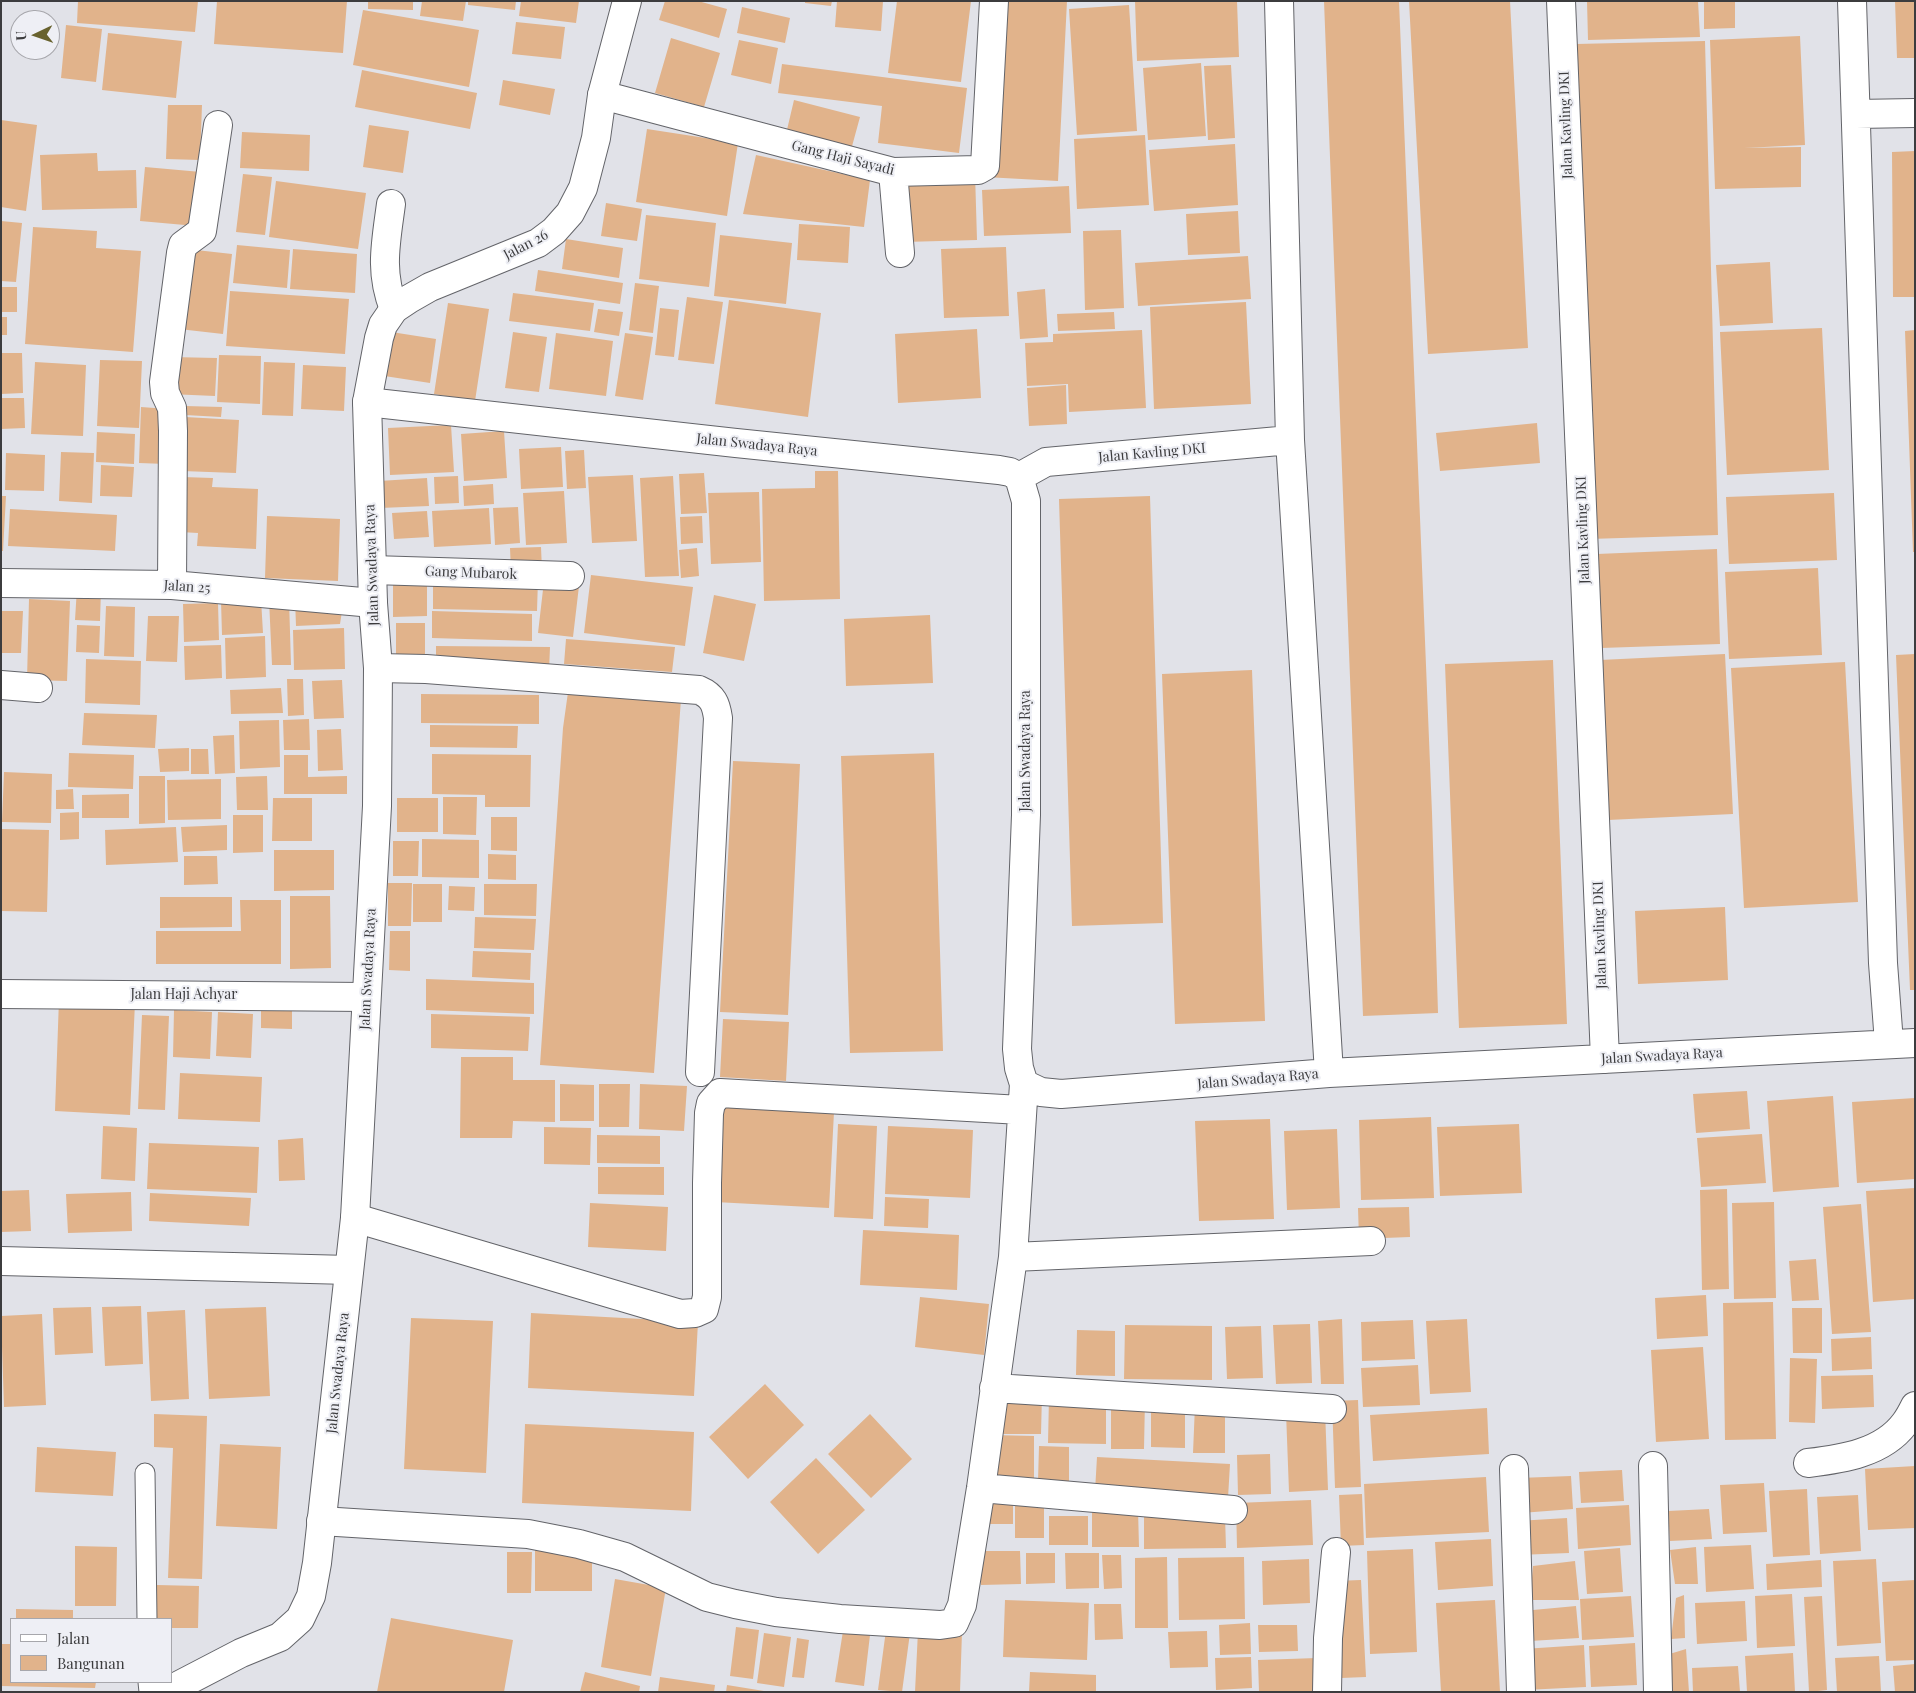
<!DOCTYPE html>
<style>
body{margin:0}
#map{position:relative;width:1916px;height:1693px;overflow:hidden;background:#e1e2e8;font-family:"Playfair Display",serif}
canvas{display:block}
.frame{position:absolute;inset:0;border:2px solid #3c3c3e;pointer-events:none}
.legend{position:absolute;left:10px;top:1618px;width:162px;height:65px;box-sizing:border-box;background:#eeeff5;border:1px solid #a7a7ac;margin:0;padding:6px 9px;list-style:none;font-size:15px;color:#3c3c3e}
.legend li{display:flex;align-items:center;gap:10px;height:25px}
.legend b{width:25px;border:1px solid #a7a7ac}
.north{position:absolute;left:10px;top:10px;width:50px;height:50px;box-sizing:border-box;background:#eeeff5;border:1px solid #a7a7ac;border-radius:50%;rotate:267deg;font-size:14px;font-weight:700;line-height:20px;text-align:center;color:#3c3c3e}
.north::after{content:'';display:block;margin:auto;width:18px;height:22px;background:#68622e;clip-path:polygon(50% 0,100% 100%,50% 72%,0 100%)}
</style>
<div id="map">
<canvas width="1916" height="1693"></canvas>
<div class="frame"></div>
<ul class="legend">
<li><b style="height:6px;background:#fff"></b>Jalan</li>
<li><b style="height:14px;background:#e1b38b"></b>Bangunan</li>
</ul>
<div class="north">U</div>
</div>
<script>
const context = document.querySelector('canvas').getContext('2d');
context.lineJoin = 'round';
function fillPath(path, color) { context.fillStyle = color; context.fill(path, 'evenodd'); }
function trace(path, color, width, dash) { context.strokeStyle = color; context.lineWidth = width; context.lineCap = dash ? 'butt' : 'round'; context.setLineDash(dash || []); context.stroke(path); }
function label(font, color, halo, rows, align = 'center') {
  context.font = font + ' "Playfair Display",serif'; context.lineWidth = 4; context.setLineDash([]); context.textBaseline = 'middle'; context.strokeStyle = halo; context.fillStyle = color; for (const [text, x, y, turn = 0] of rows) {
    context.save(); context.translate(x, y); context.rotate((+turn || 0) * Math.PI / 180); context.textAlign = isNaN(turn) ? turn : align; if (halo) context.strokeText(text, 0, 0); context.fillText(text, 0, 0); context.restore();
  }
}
const building = new Path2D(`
 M78,1H198L195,32L77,23Z
 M217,1H347L343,53L214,44Z
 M368,1H413V10L368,9Z
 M422,1H466L463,21L420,16Z
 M468,1H516L515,10L468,5Z
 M521,1H579L576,23L519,16Z
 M665,1H698L727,9L719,38L659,20Z
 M805,1H832L831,6L805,3Z
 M837,1H883L881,31L835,27Z
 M897,1H971L961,82L888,73Z
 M995,1H1067L1058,181L985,177Z
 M1135,1H1237L1239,57L1137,61Z
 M1324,1H1399L1432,813L1438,1013L1363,1016Z
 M1409,1H1510L1528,348L1428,354Z
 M1587,1H1698L1700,37L1588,40Z
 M1704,1H1735V28L1704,29Z
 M1895,1H1915V58H1897Z
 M1129,5L1137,131L1077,135L1069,9Z
 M742,7L790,18L785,43L737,33Z
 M363,10L479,30L469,87L353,65Z
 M516,22L565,27L561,59L512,54Z
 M66,25L102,29L96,82L61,78Z
 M108,33L182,41L176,98L102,90Z
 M1800,36L1805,145L1744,148L1801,147V187L1715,189L1710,40Z
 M671,38L720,53L704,107L655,93Z
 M739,40L778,48L771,84L731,75Z
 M1705,41L1718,535L1589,539L1576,44Z
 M1201,63L1206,136L1148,140L1143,68Z
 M782,64L967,88L959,153L878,143L882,106L778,93Z
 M1231,65L1235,138L1208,140L1204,66Z
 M362,70L477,93L470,129L355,107Z
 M503,80L555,89L550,115L499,105Z
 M794,100L860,117L851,150L786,134Z
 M168,105H202L200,160L166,159Z
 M1,120L37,125L26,211L1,207Z
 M369,125L409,131L403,173L363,167Z
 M647,129L738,143L727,216L636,202Z
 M242,132L310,135L309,171L240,168Z
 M1145,135L1149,205L1077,209L1074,139Z
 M1235,144L1238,205L1154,211L1149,150Z
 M1915,151V297H1893L1892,152Z
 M97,153L98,171L136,170L137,208L42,210L40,155Z
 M756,155L870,180L864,227L743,214Z
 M145,167L201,172L196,226L140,221Z
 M975,173L977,240L904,242L901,176Z
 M243,174L272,177L265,235L236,232Z
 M276,181L366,193L358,249L269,237Z
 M1069,186L1071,233L984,236L982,190Z
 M606,203L642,209L637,241L601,236Z
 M1238,211L1240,253L1188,255L1186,214Z
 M646,215L716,223L709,287L639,279Z
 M1,221L22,223L16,282L1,281Z
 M799,224L850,227L848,263L797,260Z
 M33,227L97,231L96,248L141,251L133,352L25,344Z
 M1121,230L1124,308L1085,310L1083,231Z
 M720,235L792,243L786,304L714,296Z
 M566,239L623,248L619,278L562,269Z
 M237,245L290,250L287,288L233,283Z
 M1006,247L1009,316L944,318L941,249Z
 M187,249L232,254L223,334L179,329Z
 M293,249L357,254L355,293L290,289Z
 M1248,256L1251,299L1138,306L1135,263Z
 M1770,262L1773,323L1720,326L1716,265Z
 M538,270L623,283L620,304L535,291Z
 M635,283L659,286L653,333L629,330Z
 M1,287H17V312H1Z
 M1045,289L1048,337L1020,339L1017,292Z
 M230,291L349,299L345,354L226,346Z
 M513,293L594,303L590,331L509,321Z
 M687,297L723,302L714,364L678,360Z
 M729,300L821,313L808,417L715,404Z
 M1246,302L1251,404L1154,409L1150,307Z
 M448,303L489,309L475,401L434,394Z
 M660,308L679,310L674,357L655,355Z
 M598,309L623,312L619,336L594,332Z
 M1114,312L1115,329L1058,331L1057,314Z
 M1,317H7V335H1Z
 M1822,328L1829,470L1727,475L1720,332Z
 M977,329L981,398L898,403L895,334Z
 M1142,330L1146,408L1069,412L1068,384L1027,386L1025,343L1053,342V334Z
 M1915,330V552H1913L1905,331Z
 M385,331L436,339L430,383L378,375Z
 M513,332L547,337L539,392L505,388Z
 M556,333L613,341L606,396L549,389Z
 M625,333L653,337L643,400L615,396Z
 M1,353H22L23,393L1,394Z
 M219,355L261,356L260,404L217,402Z
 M171,357L217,358L215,396L169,394Z
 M100,360L142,361L139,428L97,426Z
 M35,362L86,365L83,436L31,434Z
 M264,362L295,363L293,416L262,415Z
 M303,365L346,367L344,411L301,409Z
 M1066,385L1067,424L1029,426L1027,388Z
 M1,398H24L25,428L1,429Z
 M185,406L222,407L221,417L185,415Z
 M141,407L168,409L166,464L139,463Z
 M185,417L239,420L236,473L182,471Z
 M1537,423L1540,463L1440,471L1436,433Z
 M451,425L454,472L390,475L388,428Z
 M504,431L507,478L464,481L461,434Z
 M97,432L135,434L134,464L96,462Z
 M561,447L563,487L521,489L519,449Z
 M584,450L586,488L567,489L565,451Z
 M61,452L94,453L92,503L59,501Z
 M6,453L45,455L44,491L5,490Z
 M101,465L134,467L132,497L100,496Z
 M815,471H838L840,599L764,601L762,489L815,488Z
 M704,473L707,513L681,514L679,474Z
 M633,475L637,541L592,543L588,477Z
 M458,476L459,503L435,504L434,477Z
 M673,476L679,576L645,577L640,478Z
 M182,477L213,478L212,487L258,489L256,549L197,546L198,533L180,532Z
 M427,478L429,506L380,508L379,481Z
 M493,484L494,504L464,506L463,486Z
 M564,491L567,543L526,545L523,493Z
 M759,492L761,562L711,564L708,493Z
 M1834,493L1837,560L1729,564L1726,497Z
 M1,496H6L3,551H1Z
 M1150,496L1163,923L1072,926L1059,499Z
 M518,507L520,543L495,545L493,508Z
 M489,508L491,544L434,547L432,511Z
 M10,509L117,515L115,551L8,546Z
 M427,511L429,537L394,539L392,513Z
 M267,516L340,519L338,581L265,578Z
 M702,516L703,543L681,544L680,517Z
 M541,547L542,570L511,571L510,548Z
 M697,548L699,576L681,578L679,550Z
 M1717,549L1720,644L1601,648L1597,554Z
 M1818,568L1822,655L1729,659L1725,572Z
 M591,575L693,587L685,646L584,633Z
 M433,577L538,579L537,611L433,609Z
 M393,578H427V616L393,617Z
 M544,581L579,586L573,637L538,633Z
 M77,588L101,589L100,621L75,620Z
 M714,595L756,604L744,661L703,653Z
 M29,599L70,601L67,681L27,680Z
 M261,599L263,633L222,635L221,601Z
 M269,599H289L291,665H272Z
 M295,599L343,605L340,624L296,626Z
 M218,603L219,640L184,642L183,604Z
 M106,606L135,607L134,657L104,656Z
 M1,611H23L21,653H1Z
 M432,611L532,614V641L432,638Z
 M930,615L933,683L846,686L844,619Z
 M148,616H179L177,662L146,661Z
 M396,623H425V663L396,662Z
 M77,625L100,626L99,653L76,652Z
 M344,628L345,669L294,670L293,630Z
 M265,636L266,677L226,679L225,638Z
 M566,639L675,647L672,672L564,664Z
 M221,645L222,678L185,680L184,646Z
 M436,646L550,647L549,671L436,663Z
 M1725,654L1733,814L1608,820L1600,660Z
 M1915,654V990H1910L1896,655Z
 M86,659L141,661L140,705L85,703Z
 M1553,660L1567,1024L1459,1028L1445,664Z
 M1845,662L1858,902L1744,908L1731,668Z
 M1252,670L1265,1021L1175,1024L1162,674Z
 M287,679H303L304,715L288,716Z
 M342,680L344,718L314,719L312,681Z
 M569,685L681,699L654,1073L540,1065L563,728Z
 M281,688L283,713L231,714L230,690Z
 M421,694L539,695V724L421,723Z
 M84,713L157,715L155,748L82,745Z
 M309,719L310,750H284L283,720Z
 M279,720L280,767L240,769L239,721Z
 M430,725L518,726L517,748L430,747Z
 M341,729L343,770L318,771L317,730Z
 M234,735L235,773L215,774L213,736Z
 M189,748V771L160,772L158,749Z
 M191,749H208L209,774H191Z
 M69,753L134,755L133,789L68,787Z
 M934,753L943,1051L850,1053L841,756Z
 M432,754L531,755L530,807H485V795L432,794Z
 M284,755H308V777L347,776V794H284Z
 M733,761L800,764L788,1015L720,1012Z
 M4,772L52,774L51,823L2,822Z
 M139,776H165V823L139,824Z
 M267,776L268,810H237L236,777Z
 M221,779V819L168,820L167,780Z
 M73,789L74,809H56V790Z
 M129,794V818H82V795Z
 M443,797H477L476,835L443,834Z
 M273,798H312V841H272Z
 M397,798H438V832H397Z
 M79,812V839L60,840V813Z
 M233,815H263V852L233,853Z
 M491,817H517V851L491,850Z
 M227,825V850L183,852L181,827Z
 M176,827L178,862L106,865L105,830Z
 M1,829L49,830L47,912L1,911Z
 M422,839L479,840V878L422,877Z
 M393,841H419L418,876H393Z
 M274,850H334V890L274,891Z
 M488,854L516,855V880L488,879Z
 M184,856H217L218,884L184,885Z
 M388,883H412L411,926H388Z
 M413,884H442V922H413Z
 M484,884H537L536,916L484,915Z
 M449,886L475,887L474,911L448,910Z
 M290,896H330L331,968L290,969Z
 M160,897H232V927L160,928Z
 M240,900H281V964H156V931H241Z
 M1725,907L1728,980L1638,984L1635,911Z
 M475,917L536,919L534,950L474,948Z
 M390,931H410V971L389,970Z
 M473,951L531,953L530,980L472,977Z
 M426,979L534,983V1014L426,1010Z
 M59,999L135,1002L130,1115L55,1111Z
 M261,999H292V1029L261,1028Z
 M174,1010L212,1012L210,1059L173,1057Z
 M218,1012L253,1014L251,1058L216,1056Z
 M431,1014L530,1017L528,1051L431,1048Z
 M142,1015L169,1016L165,1110L138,1109Z
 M723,1019L789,1022L786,1081L720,1077Z
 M461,1057H513V1080H555V1122L513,1121L512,1138H460Z
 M180,1073L262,1077L260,1122L178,1119Z
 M560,1084L594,1085V1121H560Z
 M599,1084H630L629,1127H599Z
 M640,1084L687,1086L684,1131L639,1129Z
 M1747,1091L1750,1129L1696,1133L1693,1094Z
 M1833,1096L1839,1187L1773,1192L1767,1101Z
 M1915,1098V1179L1857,1183L1852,1102Z
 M719,1106L834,1112L829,1208L715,1202Z
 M1431,1117L1434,1198L1361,1200L1359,1120Z
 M1270,1119L1274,1219L1199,1221L1195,1121Z
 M838,1124L877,1126L873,1219L834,1217Z
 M1519,1124L1522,1193L1440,1196L1437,1127Z
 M103,1126L137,1128L135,1181L101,1179Z
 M888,1126L973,1130L970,1198L885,1194Z
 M544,1127L591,1128L590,1165L544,1164Z
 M1337,1129L1340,1208L1287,1210L1284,1131Z
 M1762,1134L1766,1183L1701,1187L1697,1138Z
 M597,1135L660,1136V1164L597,1163Z
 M303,1138L305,1180L279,1181L278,1140Z
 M149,1143L259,1147L257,1193L147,1189Z
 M598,1167H664V1195L598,1194Z
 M1915,1188V1299L1873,1302L1866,1191Z
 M1727,1189L1729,1289L1702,1290L1700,1190Z
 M29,1190L31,1231L1,1232V1191Z
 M131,1192L132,1231L68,1233L66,1194Z
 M150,1193L251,1198L249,1226L149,1221Z
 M885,1197L929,1199L928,1228L884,1226Z
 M1774,1202L1776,1298L1734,1299L1732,1203Z
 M590,1203L668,1207L666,1251L588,1247Z
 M1861,1204L1871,1332L1832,1334L1823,1207Z
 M1409,1207L1410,1237L1359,1239L1358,1208Z
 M863,1230L959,1235L957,1290L860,1285Z
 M1816,1259L1819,1300L1792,1301L1789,1261Z
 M1706,1295L1708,1336L1657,1339L1655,1298Z
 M920,1297L989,1304L984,1355L915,1347Z
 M1773,1302L1776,1439L1725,1440L1723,1303Z
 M141,1306L143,1364L105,1366L102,1307Z
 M91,1307L93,1353L55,1355L53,1308Z
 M266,1307L270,1396L209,1399L205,1309Z
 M1792,1308H1822V1353H1793Z
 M185,1310L189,1399L151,1401L147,1312Z
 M531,1313L698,1322L694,1396L528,1388Z
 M42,1314L46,1405L4,1407L1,1316Z
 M411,1318L493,1321L486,1473L404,1469Z
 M1342,1319L1344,1384H1321L1318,1321Z
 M1467,1319L1471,1392L1430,1394L1426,1321Z
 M1413,1320L1415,1359L1362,1361L1361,1322Z
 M1310,1324L1312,1383L1276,1384L1273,1325Z
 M1125,1325L1212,1326V1380L1124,1379Z
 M1261,1326L1263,1378L1227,1379L1225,1327Z
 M1077,1330L1115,1331V1376L1076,1375Z
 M1871,1337L1872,1369L1832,1371L1831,1339Z
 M1703,1347L1709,1439L1656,1442L1651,1350Z
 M1790,1358L1817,1359L1815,1423L1789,1422Z
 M1418,1365L1420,1405L1363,1407L1361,1368Z
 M1873,1375L1874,1407L1822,1409L1821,1376Z
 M765,1384L804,1425L748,1479L709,1437Z
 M1001,1394H1042L1041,1434H1000Z
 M1049,1397H1106V1444L1048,1443Z
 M1111,1398L1145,1399L1144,1449H1111Z
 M1358,1400L1361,1487L1335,1488L1332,1401Z
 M1151,1402L1185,1403V1448L1151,1447Z
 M1195,1405H1225V1453H1193Z
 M1487,1408L1489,1454L1373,1461L1370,1415Z
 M1325,1410L1328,1490L1289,1492L1286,1412Z
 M154,1414L207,1416L202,1579L168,1578L173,1448L154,1447Z
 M870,1414L912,1459L871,1498L828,1454Z
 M525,1424L694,1432L691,1511L522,1503Z
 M992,1435L1034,1436V1478L991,1477Z
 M220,1444L281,1447L277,1529L216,1526Z
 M1039,1446L1069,1447V1481H1038Z
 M37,1447L116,1452L113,1496L35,1492Z
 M1270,1454L1271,1494L1238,1495L1237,1455Z
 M1097,1457L1230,1464L1228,1498L1095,1491Z
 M816,1458L865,1510L818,1554L770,1502Z
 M1915,1466V1528L1868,1530L1865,1469Z
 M1622,1470L1624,1501L1581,1503L1579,1472Z
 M1571,1476L1573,1509L1521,1513L1519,1478Z
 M1486,1477L1489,1532L1366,1538L1364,1484Z
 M1764,1483L1767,1532L1723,1534L1720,1485Z
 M1807,1489L1810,1555L1773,1557L1769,1491Z
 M1362,1494L1364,1545L1341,1546L1339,1495Z
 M1858,1495L1861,1551L1820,1554L1817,1497Z
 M980,1498H1013V1524H980Z
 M1311,1500L1313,1545L1237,1548L1236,1503Z
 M1629,1505L1631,1545L1578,1549L1576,1508Z
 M1015,1506H1044V1538H1015Z
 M1092,1509H1138L1139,1547H1092Z
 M1709,1509L1712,1539L1670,1541L1668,1511Z
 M1049,1516H1088V1545H1049Z
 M1144,1516H1225L1226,1548L1144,1549Z
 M1567,1518L1569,1553L1518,1555L1517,1521Z
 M1491,1539L1493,1586L1438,1590L1435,1542Z
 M1751,1545L1754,1589L1706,1592L1704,1547Z
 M75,1546L117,1547L116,1606H75Z
 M1696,1547L1698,1584H1675L1670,1550Z
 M1620,1548L1623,1592L1587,1594L1584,1551Z
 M1413,1549L1417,1652L1370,1654L1367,1551Z
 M535,1550L592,1551V1591H535Z
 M981,1551H1020L1021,1584L981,1585Z
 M507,1552H532L531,1593H507Z
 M1026,1553H1055V1583L1026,1584Z
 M1065,1553H1099V1588L1066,1589Z
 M1102,1555H1121L1122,1588L1104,1589Z
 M1167,1557L1168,1628H1135V1558Z
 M1244,1557L1245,1619L1179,1620L1178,1558Z
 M1309,1559L1310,1603L1263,1605L1262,1561Z
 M1876,1559L1881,1643L1837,1646L1833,1561Z
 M1821,1560L1822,1587L1767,1590L1766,1564Z
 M1575,1561L1579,1600H1530L1533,1566Z
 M615,1579L666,1588L651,1676L601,1667Z
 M1361,1580L1366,1677L1341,1678L1335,1581Z
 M1915,1580V1660L1886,1661L1882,1582Z
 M157,1585L199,1586L198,1628H171V1619H157Z
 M1792,1594L1795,1646L1757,1648L1755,1596Z
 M1684,1595L1685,1638L1671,1639L1676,1598Z
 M1631,1596L1634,1637L1582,1640L1580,1599Z
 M1822,1596L1827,1690L1809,1692L1804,1597Z
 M1005,1600L1089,1603L1087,1660L1003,1657Z
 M1495,1600L1500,1692H1441L1436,1603Z
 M1745,1601L1747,1641L1697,1644L1695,1603Z
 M1094,1604H1121L1123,1639L1095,1640Z
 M1576,1606L1579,1638L1530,1641L1533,1610Z
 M16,1609L73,1610V1619H16Z
 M391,1618L513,1640L504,1692H377Z
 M1250,1623L1251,1654L1220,1655L1219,1625Z
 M1258,1625H1297L1298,1651L1259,1652Z
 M736,1627L759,1630L753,1679L730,1676Z
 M886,1630L910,1633L902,1692L878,1690Z
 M843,1631L870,1635L864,1686L835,1682Z
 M918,1631L962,1632L960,1692H915Z
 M1207,1631L1208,1667L1170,1668L1168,1632Z
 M764,1633L791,1637L784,1687L757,1683Z
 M797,1638L809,1640L804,1678L792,1677Z
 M1635,1643L1637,1685L1591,1687L1589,1646Z
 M1,1644H11V1682H96L95,1688L1,1686Z
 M1584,1645L1586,1687L1525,1690L1523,1649Z
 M1686,1649L1689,1692H1672L1663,1656Z
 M1793,1653L1795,1692H1747L1745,1656Z
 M1879,1656L1881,1692H1837L1835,1658Z
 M1251,1657L1252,1688L1216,1690L1215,1658Z
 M1317,1658L1318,1692H1259L1258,1660Z
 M1915,1664V1692H1895L1893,1666Z
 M1738,1666L1740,1692H1693L1692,1668Z
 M585,1672L640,1686L639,1692H580Z
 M1030,1672L1096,1675V1692H1029Z
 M660,1677L715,1685L714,1692H658Z
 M727,1685L764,1691V1692H726Z`);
const lane = new Path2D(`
 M145,1473L147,1619
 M148,1682L149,1692`);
const street = new Path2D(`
 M1279,1L1290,440L1329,1073
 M1561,1L1605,1059
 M1852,1L1883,963L1889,1043
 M602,95L893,172L978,170L985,166L994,1
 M1856,114L1915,113
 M893,172L900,253
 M391,204C386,242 379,272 394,309
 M1019,477L1046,462L1290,440
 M372,570L570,576
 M1,583L172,585L373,603
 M172,585L173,431L172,408L165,393L164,382L181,253L183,245L202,231L218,125
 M378,668L426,669L699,690C713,696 716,704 718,718L700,1072
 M1,685L38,688
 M1,994L366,997
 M1024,1084L1041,1092L1061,1094L1329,1073L1915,1043
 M355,1218L680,1314L695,1313L704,1309L707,1297V1183L709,1113L711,1103L720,1093L1021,1110
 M1013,1257L1371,1241
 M1,1261L349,1270
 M994,1388L1332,1409
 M1808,1463C1842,1459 1883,1453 1905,1423C1909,1418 1912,1412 1915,1406
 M1653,1466L1658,1692
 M1514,1469L1521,1692
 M981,1488L1233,1510
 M321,1521L528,1534L579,1544L625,1557L707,1597L735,1604L776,1612L840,1619L940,1625L954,1623L962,1605L981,1488L1013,1257L1024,1084L1019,1068L1017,1049L1026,815V501L1019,477L1010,472L999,470L736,443L367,402
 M1327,1692L1328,1638L1336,1552`);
const secondary = new Path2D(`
 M166,1692L241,1653L280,1637L300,1619L311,1596L317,1563L355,1218L377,806L378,668L373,603L367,402L379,338L383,325L394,309L409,299L430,287L538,243L554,231L570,213L583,188L596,138L602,95L627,1`);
const streetNames = [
 ["Jalan Kavling DKI",1566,125,-92],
 ["Gang Haji Sayadi",843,158,14],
 ["Jalan 26",526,245,-28],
 ["Jalan Swadaya Raya",757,445,6],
 ["Jalan Kavling DKI",1152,453,-5],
 ["Jalan Kavling DKI",1583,530,-92],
 ["Jalan Swadaya Raya",372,565,-92],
 ["Gang Mubarok",471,573,2],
 ["Jalan 25",187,587,4],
 ["Jalan Swadaya Raya",1026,751,-90],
 ["Jalan Kavling DKI",1600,935,-92],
 ["Jalan Swadaya Raya",368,969,-87],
 ["Jalan Haji Achyar",184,995],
 ["Jalan Swadaya Raya",1662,1056,-3],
 ["Jalan Swadaya Raya",1258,1079,-5],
 ["Jalan Swadaya Raya",338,1373,-84]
];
fillPath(building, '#e1b38b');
trace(lane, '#636469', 21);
trace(street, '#636469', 30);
trace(secondary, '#636469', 30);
trace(lane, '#fff', 19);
trace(street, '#fff', 28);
trace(secondary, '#fff', 28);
label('14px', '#3c3c3e', '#eeeff5', streetNames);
</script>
